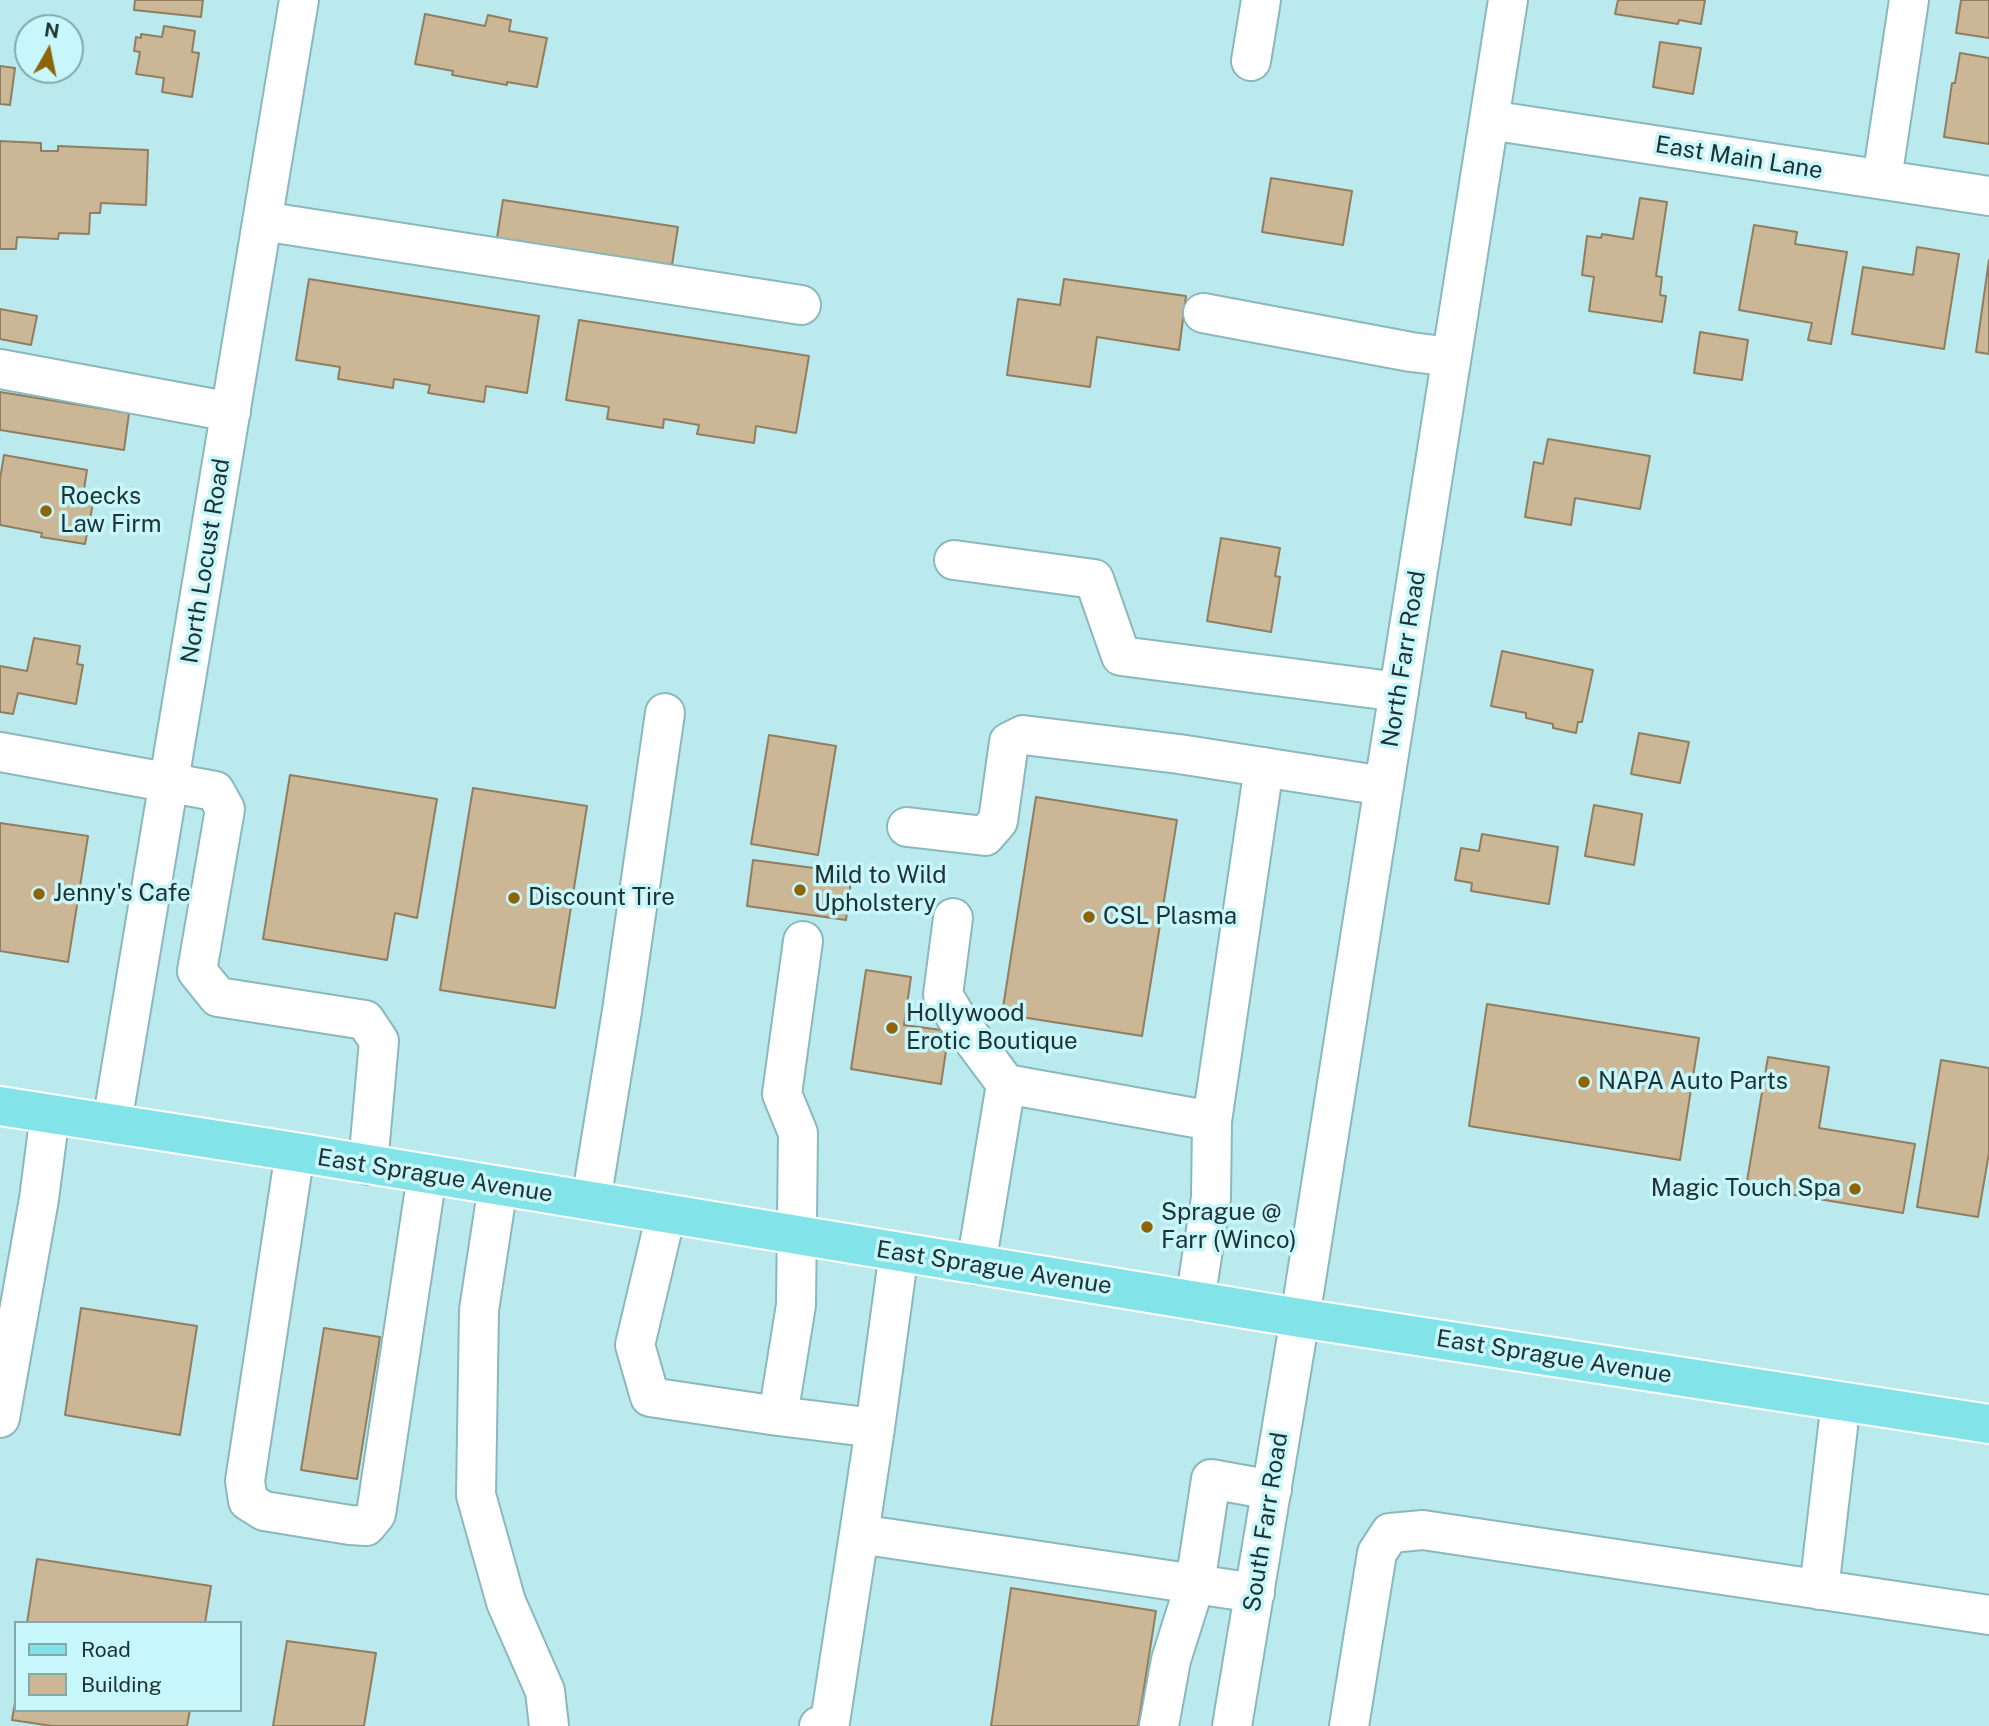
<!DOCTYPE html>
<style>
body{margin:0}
#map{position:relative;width:1989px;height:1726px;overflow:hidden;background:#baeaed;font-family:"Public Sans",sans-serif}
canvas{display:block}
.legend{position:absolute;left:14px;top:1621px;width:228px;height:91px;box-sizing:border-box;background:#c7f7fa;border:2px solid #84a9ab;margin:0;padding:9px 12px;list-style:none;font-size:21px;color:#203334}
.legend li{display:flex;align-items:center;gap:14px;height:35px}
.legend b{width:35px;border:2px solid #84a9ab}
.north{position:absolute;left:14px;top:14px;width:70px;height:70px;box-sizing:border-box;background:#c7f7fa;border:2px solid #84a9ab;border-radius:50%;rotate:9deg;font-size:19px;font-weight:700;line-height:28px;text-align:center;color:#203334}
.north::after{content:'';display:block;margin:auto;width:24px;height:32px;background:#8e6409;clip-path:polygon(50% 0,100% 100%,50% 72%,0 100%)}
</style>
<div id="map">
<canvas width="1989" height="1726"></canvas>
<ul class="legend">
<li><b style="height:9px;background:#82e3e9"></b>Road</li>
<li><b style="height:19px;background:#cbb696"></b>Building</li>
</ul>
<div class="north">N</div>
</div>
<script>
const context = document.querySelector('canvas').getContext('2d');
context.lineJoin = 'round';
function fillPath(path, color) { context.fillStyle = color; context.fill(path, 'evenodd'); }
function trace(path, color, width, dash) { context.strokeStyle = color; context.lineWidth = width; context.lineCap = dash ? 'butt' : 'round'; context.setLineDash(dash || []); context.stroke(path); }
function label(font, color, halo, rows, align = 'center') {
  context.font = font + ' "Public Sans",sans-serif'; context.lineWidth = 7; context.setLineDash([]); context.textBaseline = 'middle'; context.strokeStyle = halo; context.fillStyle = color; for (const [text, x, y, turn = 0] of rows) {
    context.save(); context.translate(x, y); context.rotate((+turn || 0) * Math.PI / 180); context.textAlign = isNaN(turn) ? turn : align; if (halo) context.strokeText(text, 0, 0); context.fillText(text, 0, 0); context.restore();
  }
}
const building = new Path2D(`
 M135,0H203L201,17L134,10Z
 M1618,0H1705L1701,24L1679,20L1678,24L1615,14Z
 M1961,0H1989V38L1956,33Z
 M425,14L485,26L488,15L511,20L509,31L547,38L537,87L507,82V85L452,75L453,71L415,64Z
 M164,26L195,31L192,52L199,53L192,97L162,92L164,78L136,74L140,52L134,51L136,37L141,38V34L162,37Z
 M1660,42L1701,48L1693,94L1653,87Z
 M1960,53L1989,58V144L1944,137L1952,83H1955Z
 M0,66L15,68L10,105L0,104Z
 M0,141L41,143V151H58V146L148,150L146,205L101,203L100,213H90L89,234L59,233L58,239L17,237L16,249H0Z
 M1271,178L1352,191L1343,245L1262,232Z
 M1640,198L1667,202L1656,276L1662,277L1660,295L1666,296L1662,322L1589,311L1594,277L1582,275L1587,236L1601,238L1602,234L1633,239Z
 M503,200L678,227L672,265L497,238Z
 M1754,225L1797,232L1795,244L1847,252L1831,344L1808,340L1812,323L1739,310Z
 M1917,247L1959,254L1944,349L1852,334L1863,267L1913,275Z
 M1989,260V354L1976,352Z
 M309,279L539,316L527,393L486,386L484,402L428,393L430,385L394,379L393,388L338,379L340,367L296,360Z
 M1064,279L1186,296L1179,350L1097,337L1090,387L1007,375L1018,299L1060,305Z
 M0,309L37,316L31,345L0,339Z
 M579,320L809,356L796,433L756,426L754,443L697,434L699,425L664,419L663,428L607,419L609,407L566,400Z
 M1700,332L1748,340L1742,380L1694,373Z
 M0,392L129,413L124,450L0,430Z
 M1548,439L1650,456L1640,509L1575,498L1571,525L1525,517L1534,462L1543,464Z
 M4,455L87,470L83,496L94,498L85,544L41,537L42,533L0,525V479Z
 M1221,538L1280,548L1275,576L1280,577L1271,632L1207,621Z
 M34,638L80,646L77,664L83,665L76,704L18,693L13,714L0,712V666L27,671Z
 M1502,651L1593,670L1582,722H1578L1576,733L1553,728V724L1526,718V713L1491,706Z
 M1639,733L1689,742L1680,783L1631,774Z
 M769,735L836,746L818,855L751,844Z
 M290,775L437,799L417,918L395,913L387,960L263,939Z
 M473,788L587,806L555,1008L440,990Z
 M1036,797L1177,820L1142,1036L1002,1014Z
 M1594,805L1642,814L1634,865L1585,856Z
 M0,823L88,836L68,962L0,951Z
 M1482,834L1558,847L1549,904L1471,891L1472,883L1455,880L1461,848L1479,851Z
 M753,860L852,873L846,920L747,906Z
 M866,970L911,977L904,1025L949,1031L941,1084L851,1069Z
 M1487,1004L1699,1038L1680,1160L1469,1126Z
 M1768,1057L1829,1067L1819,1128L1915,1144L1903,1213L1746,1187Z
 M1941,1060L1989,1068V1153L1978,1217L1917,1207Z
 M81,1308L197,1326L180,1435L65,1415Z
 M324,1328L380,1337L357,1479L301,1470Z
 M37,1559L211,1586L205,1623H27Z
 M1011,1588L1156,1611L1138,1726H991Z
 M287,1641L376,1653L364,1726H273Z
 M16,1697V1710H190L187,1726H52L12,1720Z`);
const minor = new Path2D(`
 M1251,61L1261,0
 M1489,120L1989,196
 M1882,179L1909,0
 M262,221L801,305
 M1203,313L1411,352L1451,357
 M0,369L231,412
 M954,560L1094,579L1121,656L1399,692
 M0,752L215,791L225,809L197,971L218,997L365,1020L379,1041L368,1165
 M907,827L985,836L998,821L1009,742L1023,735L1179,754L1384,786
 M953,918L943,995L956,1017L1006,1084
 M112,1123L299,0
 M295,1152L245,1481L248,1501L264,1511L350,1525L366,1526L376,1514L427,1175
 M498,1186L479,1310L476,1495L506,1602L545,1691L549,1726
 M591,1201L622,1011L665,713
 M666,1214L635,1345L650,1397L778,1416L875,1428
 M899,1252L875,1428L859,1534L1195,1584L1171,1660L1159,1726
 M976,1265L1006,1084L1212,1121L1264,767
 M1195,1301L1211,1198L1212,1121
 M778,1416L796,1305L798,1133L782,1094L803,941
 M0,1418L39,1199L50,1114
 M1819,1590L1841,1401
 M1255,1593L1195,1584L1211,1479L1272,1490
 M819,1726L830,1722L859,1534
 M1232,1726L1300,1318L1508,0
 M1349,1726L1377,1553L1390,1533L1423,1530L1989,1615`);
const major = new Path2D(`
 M0,1106L295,1152L1300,1318L1989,1424`);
const markers = [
 [46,511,7,"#8e6409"],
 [800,890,7,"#8e6409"],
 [39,894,7,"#8e6409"],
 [514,898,7,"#8e6409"],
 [1089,917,7,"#8e6409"],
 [892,1028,7,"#8e6409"],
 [1584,1082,7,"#8e6409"],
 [1855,1189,7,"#8e6409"],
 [1147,1227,7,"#8e6409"]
];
const streetNames = [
 ["East Main Lane",1739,158,9],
 ["North Locust Road",206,561,-81],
 ["North Farr Road",1404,659,-81],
 ["East Sprague Avenue",435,1176,9],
 ["East Sprague Avenue",994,1268,9],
 ["East Sprague Avenue",1554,1357,9],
 ["South Farr Road",1266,1522,-81]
];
const poiNames = [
 ["Roecks",60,497],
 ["Law Firm",60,525],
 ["Mild to Wild",814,876],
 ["Upholstery",814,904],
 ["Jenny's Cafe",53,894],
 ["Discount Tire",528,898],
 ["CSL Plasma",1103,917],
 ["Hollywood",906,1014],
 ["Erotic Boutique",906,1042],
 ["NAPA Auto Parts",1598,1082],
 ["Magic Touch Spa",1841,1189,"right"],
 ["Sprague @",1161,1213],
 ["Farr (Winco)",1161,1241]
];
fillPath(building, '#cbb696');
trace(building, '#917e60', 2);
trace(minor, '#8ab8bb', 42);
trace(major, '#fff', 42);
trace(minor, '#fff', 38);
trace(major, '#82e3e9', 38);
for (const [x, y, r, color] of markers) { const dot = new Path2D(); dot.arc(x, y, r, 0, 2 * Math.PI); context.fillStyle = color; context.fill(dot); trace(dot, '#c7f7fa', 2.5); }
label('24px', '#203334', '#c7f7fa', streetNames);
label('24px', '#203334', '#c7f7fa', poiNames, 'left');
</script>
